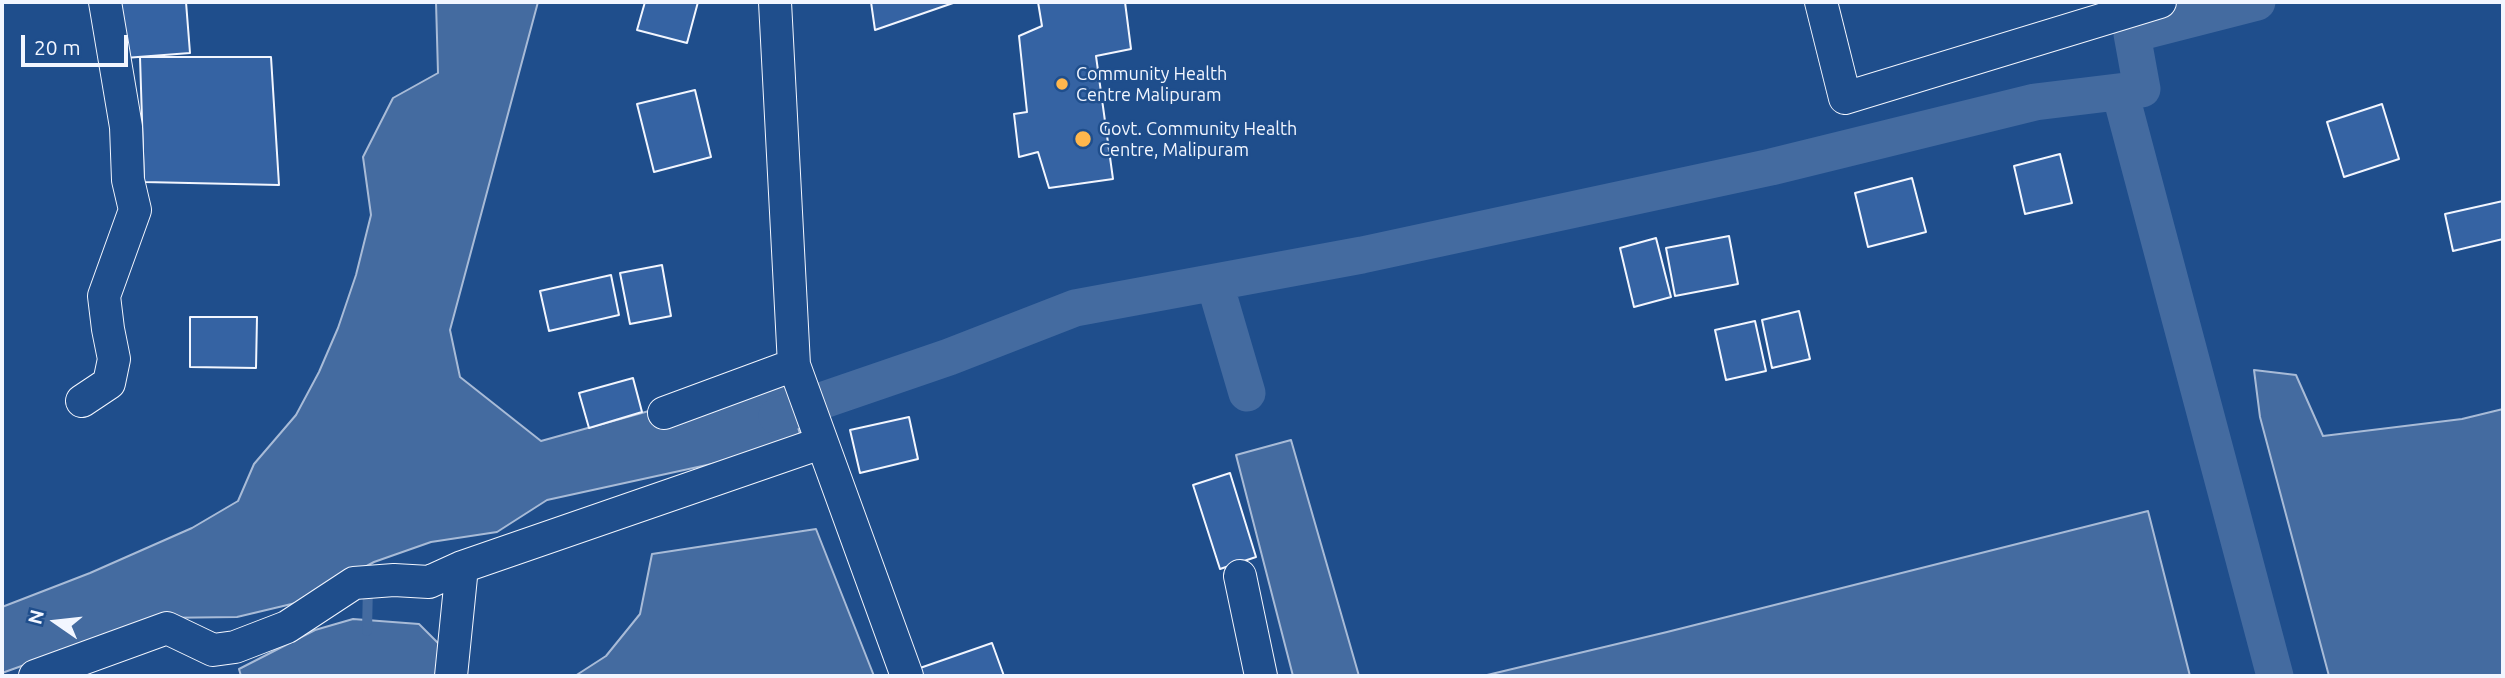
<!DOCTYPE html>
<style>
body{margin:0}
#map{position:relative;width:2505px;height:678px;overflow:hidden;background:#1f4e8c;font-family:Ubuntu,sans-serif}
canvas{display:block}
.frame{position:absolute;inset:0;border:4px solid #f2f6ff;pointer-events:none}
.north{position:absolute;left:21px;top:587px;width:70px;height:70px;-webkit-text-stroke:5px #1f4e8c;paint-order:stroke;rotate:284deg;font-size:19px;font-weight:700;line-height:28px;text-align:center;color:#f2f6ff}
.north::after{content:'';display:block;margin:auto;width:24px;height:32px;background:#f2f6ff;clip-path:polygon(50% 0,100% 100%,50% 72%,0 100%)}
.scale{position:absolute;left:21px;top:35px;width:107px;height:32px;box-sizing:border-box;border:4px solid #f2f6ff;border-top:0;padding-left:9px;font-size:21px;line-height:24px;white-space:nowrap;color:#f2f6ff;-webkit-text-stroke:5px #1f4e8c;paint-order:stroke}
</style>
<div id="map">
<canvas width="2505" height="678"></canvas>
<div class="frame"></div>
<div class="north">N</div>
<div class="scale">20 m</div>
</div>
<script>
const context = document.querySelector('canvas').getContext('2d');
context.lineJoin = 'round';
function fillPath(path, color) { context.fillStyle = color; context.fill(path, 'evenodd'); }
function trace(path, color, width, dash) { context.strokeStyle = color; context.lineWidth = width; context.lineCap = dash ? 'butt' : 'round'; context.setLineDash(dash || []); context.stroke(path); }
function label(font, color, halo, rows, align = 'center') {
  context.font = font + ' Ubuntu,sans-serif'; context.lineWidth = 5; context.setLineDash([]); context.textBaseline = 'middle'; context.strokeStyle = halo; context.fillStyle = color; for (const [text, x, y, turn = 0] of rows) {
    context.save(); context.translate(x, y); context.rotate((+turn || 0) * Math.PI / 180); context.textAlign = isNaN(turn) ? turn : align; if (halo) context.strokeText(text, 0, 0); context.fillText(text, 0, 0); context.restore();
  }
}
const water = new Path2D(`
 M436,2H538L450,330L460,377L541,441L782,374L803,444L547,500L497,532L431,542L374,562L300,602L237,617L156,618L2,673V607L90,573L192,528L238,501L254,464L296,415L319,372L338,328L356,275L371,215L363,157L393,98L438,73Z
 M2254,370L2296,375L2323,436L2462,419L2503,409V676H2329L2260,417Z
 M1291,440L1359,676H1293L1236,455Z
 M2148,511L2190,676H1483L1667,632Z
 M816,529L874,676H575L606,656L640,614L652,554Z
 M353,619L419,624L441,646L439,676H241L239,669L315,630Z`);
const stream = new Path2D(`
 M367,631L368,585`);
const canal = new Path2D(`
 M2120,92L2275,676
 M1215,284L1247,393
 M777,416L949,357L1075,308L1362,255L1771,167L2035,102L2142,89L2132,34L2257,2`);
const building = new Path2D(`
 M121,2H186L190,53L125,58Z
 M645,2H698L687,43L637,30Z
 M871,2H956L875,30Z
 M1038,2H1125L1131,49L1096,56L1113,179L1049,188L1038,152L1019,157L1014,114L1027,112L1019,36L1042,26Z
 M140,57H271L279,185L144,182Z
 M695,90L711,157L654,172L637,104Z
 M2382,104L2399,159L2344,177L2327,122Z
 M2060,154L2072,203L2025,214L2014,166Z
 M1912,178L1926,232L1868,247L1855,193Z
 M2503,201V239L2453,251L2445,214Z
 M1729,236L1738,284L1675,296L1666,248Z
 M1656,238L1671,297L1634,307L1620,248Z
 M662,265L671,316L630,324L620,273Z
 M611,275L619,315L549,331L540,291Z
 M1799,311L1810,359L1772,368L1762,320Z
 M190,317H257L256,368L190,367Z
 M1755,321L1766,371L1726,380L1715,330Z
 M633,378L642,412L589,428L579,393Z
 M909,417L918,459L860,473L850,430Z
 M1230,473L1256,557L1220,569L1193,485Z
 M992,643L1004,676H923L920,668Z`);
const minor = new Path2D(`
 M775,2L794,365L907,676
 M1821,2L1845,98L2160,2
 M82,401L109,383L114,359L108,329L104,296L135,210L128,180L126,127L105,2
 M664,413L794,365
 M1240,576L1261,676
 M35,676L167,628L213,650L235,647L287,627L354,583L394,580L429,582L462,567L821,443
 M451,676L462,567`);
const markers = [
 [1062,84,7,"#ffb74d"],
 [1083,139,9,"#ffb74d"]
];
const poiNames = [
 ["Community Health",1076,74],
 ["Centre Malipuram",1076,95],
 ["Govt. Community Health",1099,129],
 ["Centre, Malipuram",1099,150]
];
fillPath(water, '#446ba0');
trace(water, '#a8bbd7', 2);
trace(stream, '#446ba0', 10);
trace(canal, '#446ba0', 37);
fillPath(building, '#3563a3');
trace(building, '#f2f6ff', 2);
trace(minor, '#f2f6ff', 34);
trace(minor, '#1f4e8c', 32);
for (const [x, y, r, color] of markers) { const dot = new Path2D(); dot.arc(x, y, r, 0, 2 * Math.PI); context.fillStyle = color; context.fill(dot); trace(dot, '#1f4e8c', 2.5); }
label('18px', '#f2f6ff', '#1f4e8c', poiNames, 'left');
</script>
